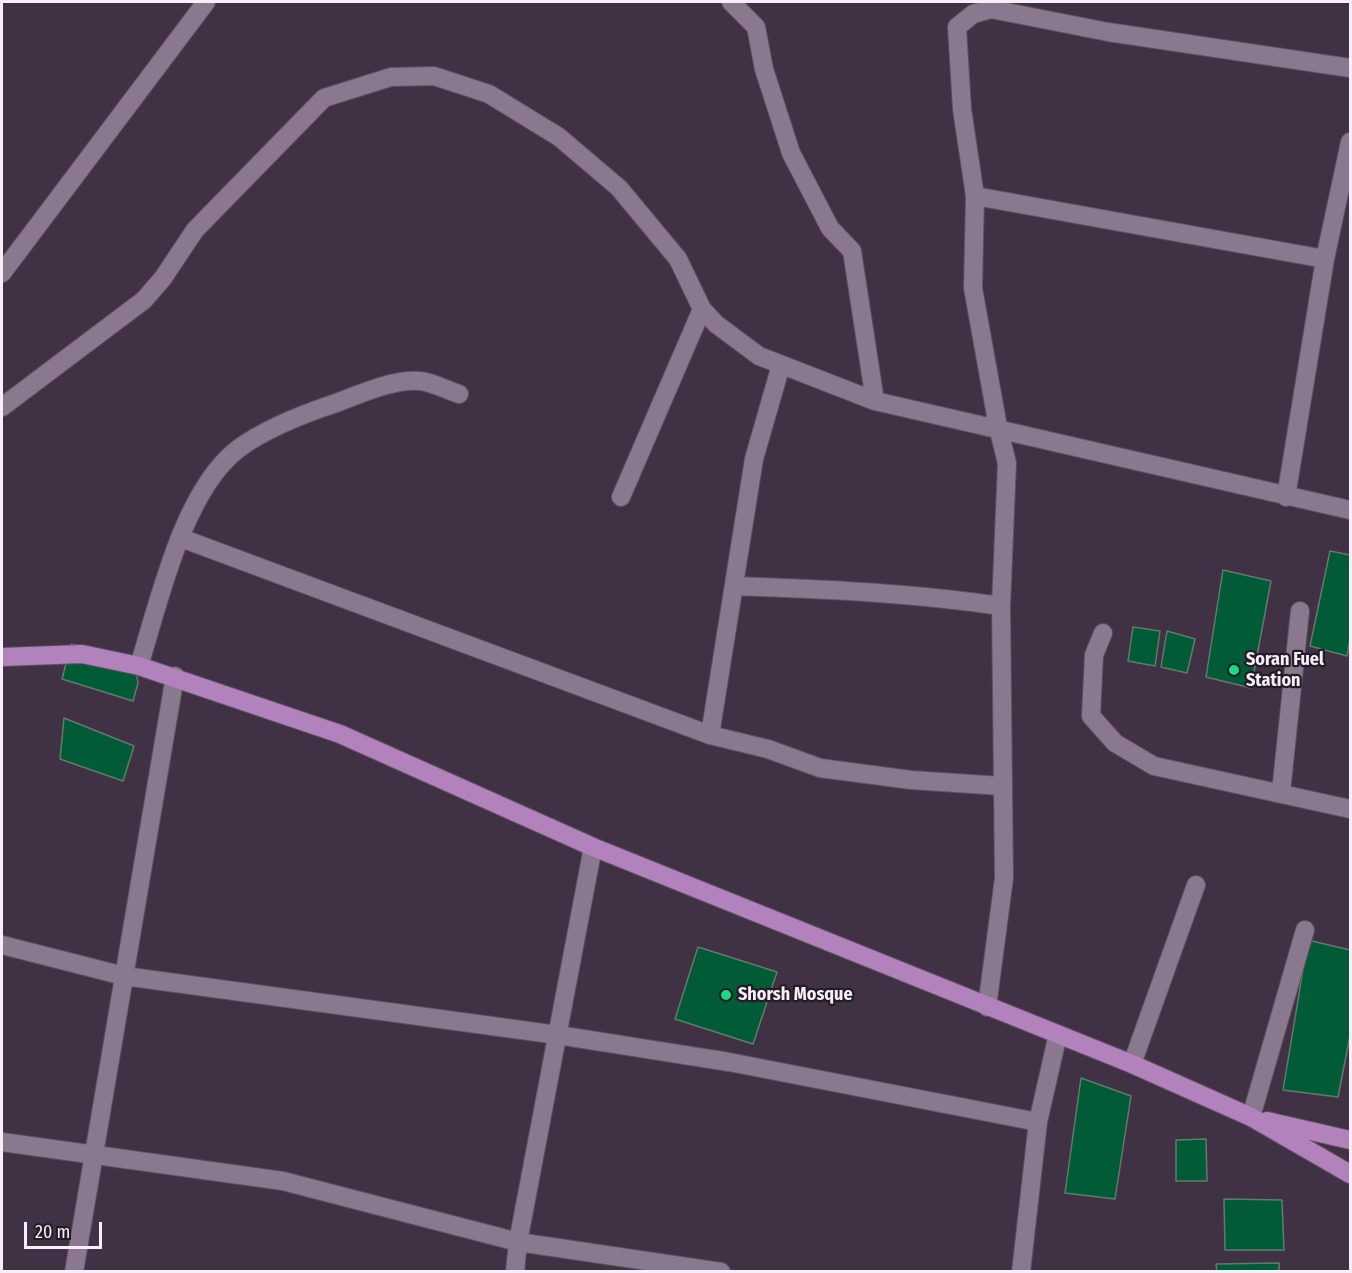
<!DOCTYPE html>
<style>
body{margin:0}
#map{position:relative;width:1352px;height:1273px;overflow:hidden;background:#413144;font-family:"Fira Sans Condensed",sans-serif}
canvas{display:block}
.frame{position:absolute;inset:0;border:3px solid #f8eefa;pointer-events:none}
.scale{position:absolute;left:24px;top:1222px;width:78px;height:27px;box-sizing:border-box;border:3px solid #f8eefa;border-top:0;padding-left:8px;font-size:18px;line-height:21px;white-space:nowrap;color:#f8eefa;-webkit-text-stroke:4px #231c25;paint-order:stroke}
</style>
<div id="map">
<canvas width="1352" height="1273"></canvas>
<div class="frame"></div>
<div class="scale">20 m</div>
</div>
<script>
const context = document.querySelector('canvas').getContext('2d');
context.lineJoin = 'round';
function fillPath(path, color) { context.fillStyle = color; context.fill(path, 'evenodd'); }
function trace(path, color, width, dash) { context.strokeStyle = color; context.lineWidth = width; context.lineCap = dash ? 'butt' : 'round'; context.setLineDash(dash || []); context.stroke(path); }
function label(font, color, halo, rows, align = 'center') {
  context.font = font + ' "Fira Sans Condensed",sans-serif'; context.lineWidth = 4.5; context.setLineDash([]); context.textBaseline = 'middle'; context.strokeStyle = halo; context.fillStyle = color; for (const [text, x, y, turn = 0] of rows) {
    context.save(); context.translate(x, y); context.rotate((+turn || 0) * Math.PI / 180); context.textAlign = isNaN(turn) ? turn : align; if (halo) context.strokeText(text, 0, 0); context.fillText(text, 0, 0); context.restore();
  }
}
const building = new Path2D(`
 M1330,551L1350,555V638L1347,656L1310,646Z
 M1223,570L1271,581L1251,688L1206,677Z
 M1133,627L1160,631L1155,666L1128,661Z
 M1167,631L1195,639L1187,673L1161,667Z
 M71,644L117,654L136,671L138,683L133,701L62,679Z
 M64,718L134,746L123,781L60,759Z
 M1308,940L1350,950V1036L1338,1097L1283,1090Z
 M698,947L777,972L753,1044L675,1019Z
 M1081,1078L1131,1096L1115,1199L1065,1193Z
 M1206,1139L1207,1181H1176V1140Z
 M1224,1199L1282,1200L1284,1250H1225Z
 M1279,1263V1272H1217L1216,1264Z`);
const minor = new Path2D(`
 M731,2L756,27L764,69L791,153L830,228L852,251L875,401
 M975,196L1325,259
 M2,273L206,2
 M2,407L144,300L163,278L195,230L324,98L391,77L434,76L489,94L559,137L619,188L678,259L702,309L716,324L759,356L875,401L1350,510
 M621,497L702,309
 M1286,497L1325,259L1350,142
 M181,538L710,735L768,749L820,768L911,780L1002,786
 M734,586C823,589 912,593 1001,606
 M1103,633L1094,655L1091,716L1115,743L1154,766L1350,809
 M139,666C159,602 183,491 238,449C266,428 303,414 336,403C361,394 392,379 420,381C432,382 447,390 459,394
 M710,735L754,459L781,365
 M1281,792L1300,611
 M2,945L124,976L558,1035L729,1062L1038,1122
 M987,1007L1004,878L1001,606L1007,463L998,427L973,288L975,196L962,109L957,27L973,14L991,9L1108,32L1350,68
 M1132,1064L1196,885
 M1251,1117L1305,930
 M2,1142L283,1181L518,1242L721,1272
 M74,1272L175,676
 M515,1272L518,1242L593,847
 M1021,1272L1038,1122L1058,1034`);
const major = new Path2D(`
 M2,657L82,654L139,666L340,734L593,847L1132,1064L1251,1117L1350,1174
 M1267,1121L1350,1140`);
const markers = [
 [1234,670,6,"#1cd988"],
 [726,995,6,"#1cd988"]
];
const poiNames = [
 ["Soran Fuel",1246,660],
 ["Station",1246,681],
 ["Shorsh Mosque",738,995]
];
fillPath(building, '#005b36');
trace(building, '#617b6b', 1.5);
trace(minor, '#5d5060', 20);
trace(major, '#5d5060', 20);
trace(minor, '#8a788f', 18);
trace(major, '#b282bd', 18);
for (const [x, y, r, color] of markers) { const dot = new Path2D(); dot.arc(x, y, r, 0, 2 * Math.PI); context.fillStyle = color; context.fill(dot); trace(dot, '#231c25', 2); }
label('bold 18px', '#f8eefa', '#231c25', poiNames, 'left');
</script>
